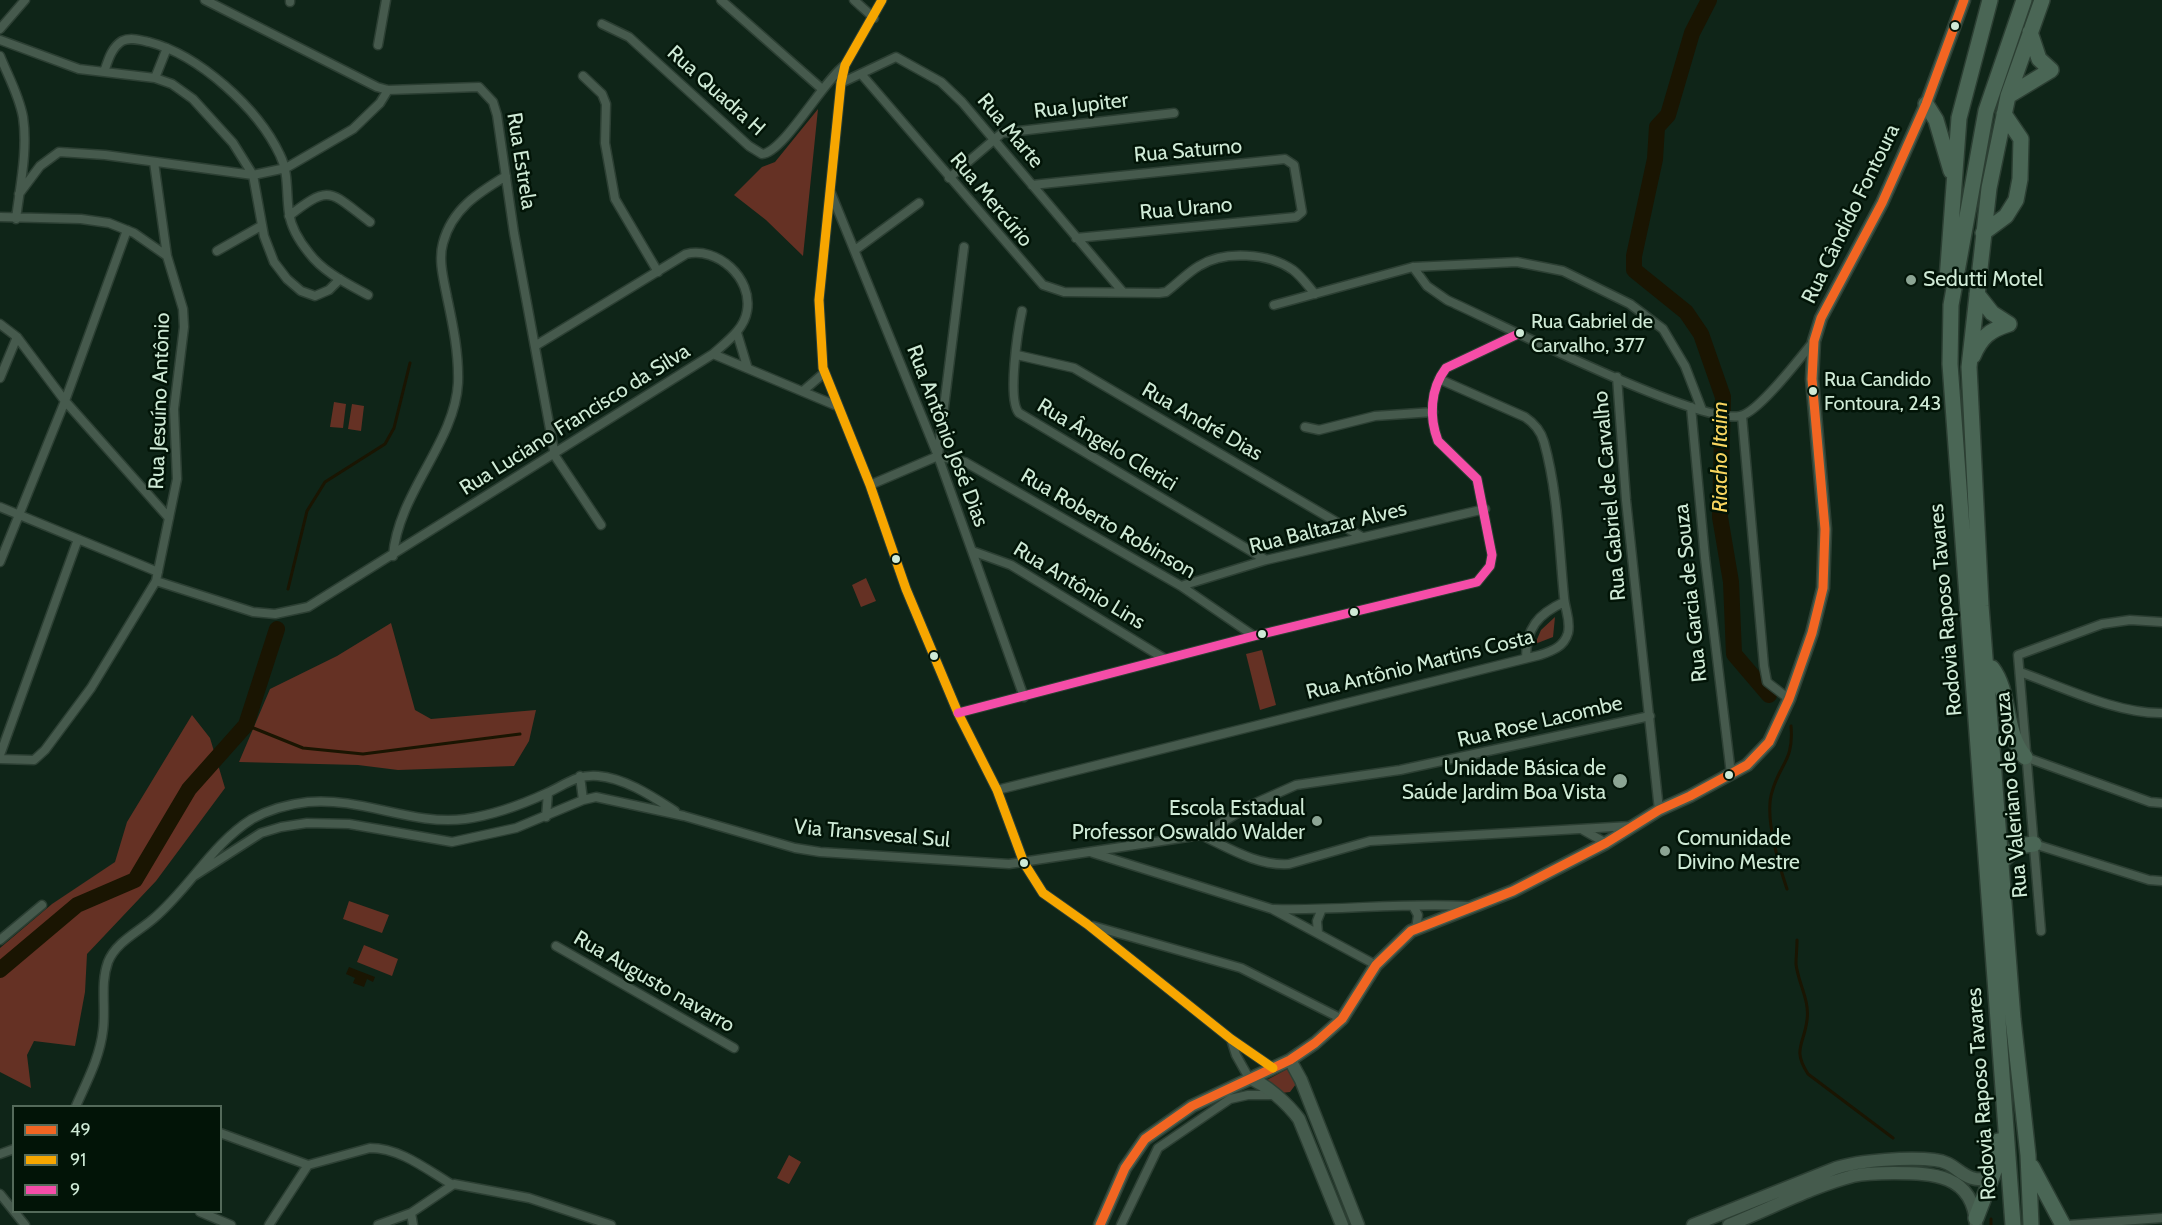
<!DOCTYPE html>
<meta charset="utf-8">
<style>
body{margin:0}
#map{position:relative;width:2162px;height:1225px;overflow:hidden;background:#0f2518;font-family:Cabin,sans-serif}
canvas{display:block}
.legend{position:absolute;left:12px;top:1105px;width:210px;height:108px;box-sizing:border-box;background:#021407;border:2px solid #546a5a;margin:0;padding:8px 10px;list-style:none;font-size:18px;color:#cfead6}
.legend li{display:flex;align-items:center;gap:12px;height:30px}
.legend b{width:30px;border:2px solid #546a5a}
</style>
<div id="map">
<canvas width="2162" height="1225"></canvas>
<ul class="legend">
<li><b style="height:8px;background:#f26522"></b>49</li>
<li><b style="height:8px;background:#f7a600"></b>91</li>
<li><b style="height:8px;background:#f54da8"></b>9</li>
</ul>
</div>
<script>
const context = document.querySelector('canvas').getContext('2d');
context.lineJoin = 'round';
function fillPath(path, color) { context.fillStyle = color; context.fill(path, 'evenodd'); }
function trace(path, color, width, dash) { context.strokeStyle = color; context.lineWidth = width; context.lineCap = dash ? 'butt' : 'round'; context.setLineDash(dash || []); context.stroke(path); }
function label(font, color, halo, rows, align = 'center') {
  context.font = font + ' Cabin,sans-serif'; context.lineWidth = 5; context.setLineDash([]); context.textBaseline = 'middle'; context.strokeStyle = halo; context.fillStyle = color; for (const [text, x, y, turn = 0] of rows) {
    context.save(); context.translate(x, y); context.rotate((+turn || 0) * Math.PI / 180); context.textAlign = isNaN(turn) ? turn : align; if (halo) context.strokeText(text, 0, 0); context.fillText(text, 0, 0); context.restore();
  }
}
const green = new Path2D(`
 M818,109L803,256L766,220L734,195L762,167L775,162Z
 M334,402L346,404L343,428L330,427Z
 M352,404L364,406L361,431L348,429Z
 M866,578L876,601L861,607L852,585Z
 M1555,617L1553,637L1535,644L1541,630Z
 M391,623L415,710L431,719L536,710L529,741L514,766L398,770L358,765L239,762L270,689L337,656Z
 M1262,650L1276,705L1260,710L1246,654Z
 M192,715L210,738L225,788L156,881L87,954L85,992L75,1046L34,1041L27,1055L31,1088L0,1072V948L52,904L115,862L127,822Z
 M349,901L389,915L382,933L343,919Z
 M364,945L398,959L392,976L357,962Z
 M1289,1068L1296,1084L1290,1092L1281,1093L1267,1080Z
 M789,1155L801,1162L789,1184L777,1178Z`);
const water = new Path2D(`
 M349,967L375,977L373,982L367,979L364,987L353,983L355,978L346,974Z`);
const stream = new Path2D(`
 M288,589L307,511L325,482L385,444L394,428L410,363
 M246,725L303,748L363,754L520,734
 M1787,889C1779,865 1764,817 1772,792C1780,763 1794,761 1791,726
 M1797,940C1797,948 1796,957 1796,964C1798,983 1810,1000 1807,1020C1804,1045 1792,1049 1808,1074L1893,1138
 M1991,1219V1225`);
const river = new Path2D(`
 M1709,0L1692,33L1668,115L1657,127L1655,159L1634,256V270L1686,312L1701,334L1723,397L1720,517L1731,582L1734,654L1769,695
 M0,970L77,905L135,880L189,789L246,725L277,629`);
const street = new Path2D(`
 M205,0L377,87L388,90L479,87L493,102L497,115L514,233L555,456L601,525
 M721,0L822,89
 M854,0L874,18
 M882,0L845,65L841,83L819,300L823,368L870,485L906,589L958,713L997,790L1024,863L1043,893L1087,924L1231,1039L1273,1068
 M290,2V0
 M602,24L629,37L749,146L762,154C784,152 823,81 845,65
 M0,29L25,0
 M0,40L79,69L155,78L172,84L193,99L233,143L253,175L264,236L274,262L287,279L301,291L315,296L329,290L340,279
 M378,45L386,0
 M0,56C8,76 19,95 23,117C28,150 20,186 16,219
 M104,72C108,61 111,48 122,41C130,37 140,40 149,42C199,55 258,108 280,155C289,173 286,193 289,213C291,227 300,242 309,253C323,272 348,284 368,295
 M862,75L1043,285L1064,292L1159,293L1166,292C1177,284 1187,273 1199,266C1224,250 1269,253 1293,270C1302,277 1308,286 1315,294
 M583,76L602,94L606,104L605,143L615,199L658,272
 M155,78L167,48
 M841,83L896,57L941,82L962,102L1122,291
 M154,162L167,256
 M949,178L1002,133L1174,113
 M1032,185L1285,159L1294,165L1302,212L1296,217L1076,238
 M831,193L938,456L1024,697
 M19,194L40,166L59,152L105,155L253,175L286,168L353,129L380,103L388,90
 M289,216C331,183 330,192 370,222
 M0,217L81,219L109,223L134,233L167,256L183,309L184,327L174,409L177,479L156,581L91,688L45,750L34,760L0,759
 M855,250L919,203
 M217,251L261,226
 M1413,267L1427,286L1447,300C1496,322 1699,425 1740,416C1758,413 1800,358 1813,342
 M1274,305L1413,267L1517,262L1563,271L1630,304L1663,329L1685,366L1702,410
 M1022,311C1018,329 1007,400 1019,413L1266,560
 M0,324L17,337L65,401L169,518
 M737,333L747,366
 M713,354L837,406
 M1017,355L1074,368L1362,537
 M1617,377L1626,500L1659,810
 M0,378L17,337
 M803,391L824,373
 M1691,407L1705,558L1731,774
 M1742,416L1764,666L1767,682L1789,699
 M1305,427L1319,430L1375,416L1433,412
 M938,455L964,247
 M938,456L965,462L1181,586L1254,636
 M870,485L938,456
 M0,507L158,572
 M972,551L1011,565L1165,659
 M393,556C398,493 455,442 458,383C459,354 453,325 447,297C444,281 438,260 443,243C452,209 478,193 506,176
 M0,562L65,401L127,230
 M156,581L253,612L275,614L308,607L713,354C726,342 744,330 747,311C753,278 717,246 686,254L535,346
 M1181,586L1266,560L1485,509
 M1526,658C1526,628 1538,614 1564,602
 M2020,672C2063,687 2117,714 2162,713
 M958,713L1254,636L1477,582L1490,566L1492,555L1477,479L1438,441C1429,417 1430,389 1446,368L1520,333
 M0,755L78,539
 M2025,757L2150,802L2162,803
 M580,776L583,800
 M997,790L1540,655C1552,651 1564,647 1568,633C1571,620 1565,610 1564,597C1559,546 1558,492 1544,442C1541,431 1534,423 1525,417L1439,379
 M546,817L548,793
 M1583,830L1606,843
 M1201,835C1229,848 1257,866 1289,864L1370,841L1631,826
 M2034,844L2149,880L2162,881
 M1093,853L1272,909L1376,965
 M194,876L261,833L281,827L307,823L349,824L452,842L516,828L583,800L596,797L684,816L795,848L820,852L1009,864L1201,835L1251,805L1296,785L1400,770L1650,716
 M1413,906L1418,915L1416,929
 M1274,909C1339,911 1404,902 1468,906
 M1093,926L1241,968L1342,1019
 M2041,931L2018,655L2102,624L2130,620L2162,622
 M1318,933L1317,921L1321,911
 M0,940L42,905
 M556,946L734,1048
 M1231,1039L1236,1055L1249,1078
 M76,1106C87,1081 100,1057 103,1030C106,1007 100,984 108,962C116,942 138,932 153,919C189,889 212,844 252,819C268,810 290,804 308,802C362,797 413,826 465,819C494,815 521,805 547,793C565,785 577,774 598,776C625,778 653,797 675,811
 M220,1133L308,1165
 M0,1154L14,1149
 M308,1165L370,1148C400,1148 426,1169 451,1184
 M0,1194L25,1225
 M200,1212L231,1225
 M411,1213L413,1225
 M269,1225L308,1165
 M378,1225L411,1213L454,1184L529,1198L611,1225
 M1121,1225L1158,1148L1230,1099L1248,1095H1273
 M2068,1225L2162,1218`);
const secondary = new Path2D(`
 M1290,1060L1301,1080L1358,1225
 M1249,1078C1266,1084 1288,1104 1299,1119L1342,1225
 M1100,1225L1125,1168L1145,1139L1192,1106L1290,1060L1315,1043L1342,1019L1376,965L1411,931L1513,891L1606,843L1659,810L1690,796L1747,765L1769,742L1789,699L1812,633L1823,588L1825,529L1812,379L1814,341L1821,318L1882,203L1926,104L1964,0
 M1693,1225L1836,1168C1860,1160 1910,1157 1935,1160C1959,1162 1962,1185 1991,1178
 M1729,1225C1770,1209 1811,1187 1853,1176C1867,1173 1880,1173 1894,1173C1932,1173 1973,1174 1976,1224`);
const highway = new Path2D(`
 M2008,96L2051,70L2039,59L2030,32
 M1926,104L1936,120L1951,171
 M1983,233L2006,216L2016,200L2020,179L2021,139L2004,114
 M1947,280L1959,118L1990,0
 M1977,294L1992,313L2009,324
 M1973,356C1981,337 1990,330 2009,324
 M1992,668C2011,693 2003,731 2025,757
 M2001,862L2018,846L2034,844
 M2032,1167L2063,1225
 M1976,1218L1996,1166L1998,1141
 M2013,1225L1950,364L1951,305L1986,111L2024,0
 M2031,1225L2028,1155L2013,1019L1981,606L1969,367L1989,188L2008,96L2042,0`);
const bus1 = new Path2D(`
 M1100,1225L1125,1168L1145,1139L1192,1106L1290,1060L1315,1043L1342,1019L1376,965L1411,931L1513,891L1606,843L1659,810L1690,796L1747,765L1769,742L1789,699L1812,633L1823,588L1825,529L1812,379L1814,341L1821,318L1882,203L1926,104L1964,0`);
const bus2 = new Path2D(`
 M882,0L845,65L841,83L819,300L823,368L870,485L906,589L958,713L997,790L1024,863L1043,893L1087,924L1231,1039L1273,1068`);
const bus3 = new Path2D(`
 M958,713L1254,636L1477,582L1490,566L1492,555L1477,479L1438,441C1429,417 1430,389 1446,368L1520,333`);
const markers = [
 [1955,26,5,"#cfead6"],
 [1911,280,6,"#8ca594"],
 [1520,333,5,"#cfead6"],
 [1813,391,5,"#cfead6"],
 [896,559,5,"#cfead6"],
 [1354,612,5,"#cfead6"],
 [1262,634,5,"#cfead6"],
 [934,656,5,"#cfead6"],
 [1729,775,5,"#cfead6"],
 [1620,781,8,"#8ca594"],
 [1317,821,6,"#8ca594"],
 [1665,851,6,"#8ca594"],
 [1024,863,5,"#cfead6"]
];
const busNames = [
 ["Rua Gabriel de",1531,322],
 ["Carvalho, 377",1531,346],
 ["Rua Candido",1824,380],
 ["Fontoura, 243",1824,404]
];
const streetNames = [
 ["Rua Quadra H",716,91,42],
 ["Rua Jupiter",1081,106,-7],
 ["Rua Marte",1010,131,50],
 ["Rua Saturno",1188,151,-5],
 ["Rua Estrela",521,161,81],
 ["Rua Mercúrio",991,200,50],
 ["Rua Urano",1186,209,-5],
 ["Rua Cândido Fontoura",1851,214,-64],
 ["Rua Jesuíno Antônio",160,401,-88],
 ["Rua Luciano Francisco da Silva",575,420,-32],
 ["Rua André Dias",1202,422,30],
 ["Rua Antônio José Dias",947,436,69],
 ["Rua Ângelo Clerici",1107,445,31],
 ["Rua Gabriel de Carvalho",1610,496,-95],
 ["Rua Roberto Robinson",1108,524,30],
 ["Rua Baltazar Alves",1328,528,-14],
 ["Rua Antônio Lins",1079,586,31],
 ["Rua Garcia de Souza",1691,593,-96],
 ["Rodovia Raposo Tavares",1946,610,-95],
 ["Rua Antônio Martins Costa",1420,665,-14],
 ["Rua Rose Lacombe",1540,722,-13],
 ["Rua Valeriano de Souza",2012,795,-95],
 ["Via Transvesal Sul",872,834,5],
 ["Rua Augusto navarro",654,982,30],
 ["Rodovia Raposo Tavares",1982,1094,-94]
];
const poiNames = [
 ["Sedutti Motel",1923,280],
 ["Unidade Básica de",1606,769,"right"],
 ["Saúde Jardim Boa Vista",1606,793,"right"],
 ["Escola Estadual",1305,809,"right"],
 ["Professor Oswaldo Walder",1305,833,"right"],
 ["Comunidade",1677,839],
 ["Divino Mestre",1677,863]
];
const waterNames = [
 ["Riacho Itaim",1721,457,-90]
];
fillPath(green, '#653124');
fillPath(water, '#1a1502');
trace(stream, '#1a1502', 3);
trace(river, '#1a1502', 16);
trace(street, '#2c3f33', 11);
trace(secondary, '#2c3f33', 15);
trace(highway, '#2c3f33', 18);
trace(street, '#465a4d', 8);
trace(secondary, '#455b4d', 12);
trace(highway, '#4a6655', 15);
trace(bus1, '#f26522', 9);
trace(bus2, '#f7a600', 9);
trace(bus3, '#f54da8', 9);
for (const [x, y, r, color] of markers) { const dot = new Path2D(); dot.arc(x, y, r, 0, 2 * Math.PI); context.fillStyle = color; context.fill(dot); trace(dot, '#021407', 2); }
label('20px', '#cfead6', '#021407', busNames, 'left');
label('21px', '#cfead6', '#021407', streetNames);
label('21px', '#cfead6', '#021407', poiNames, 'left');
label('italic 22px', '#f8d55f', '#021407', waterNames);
</script>
